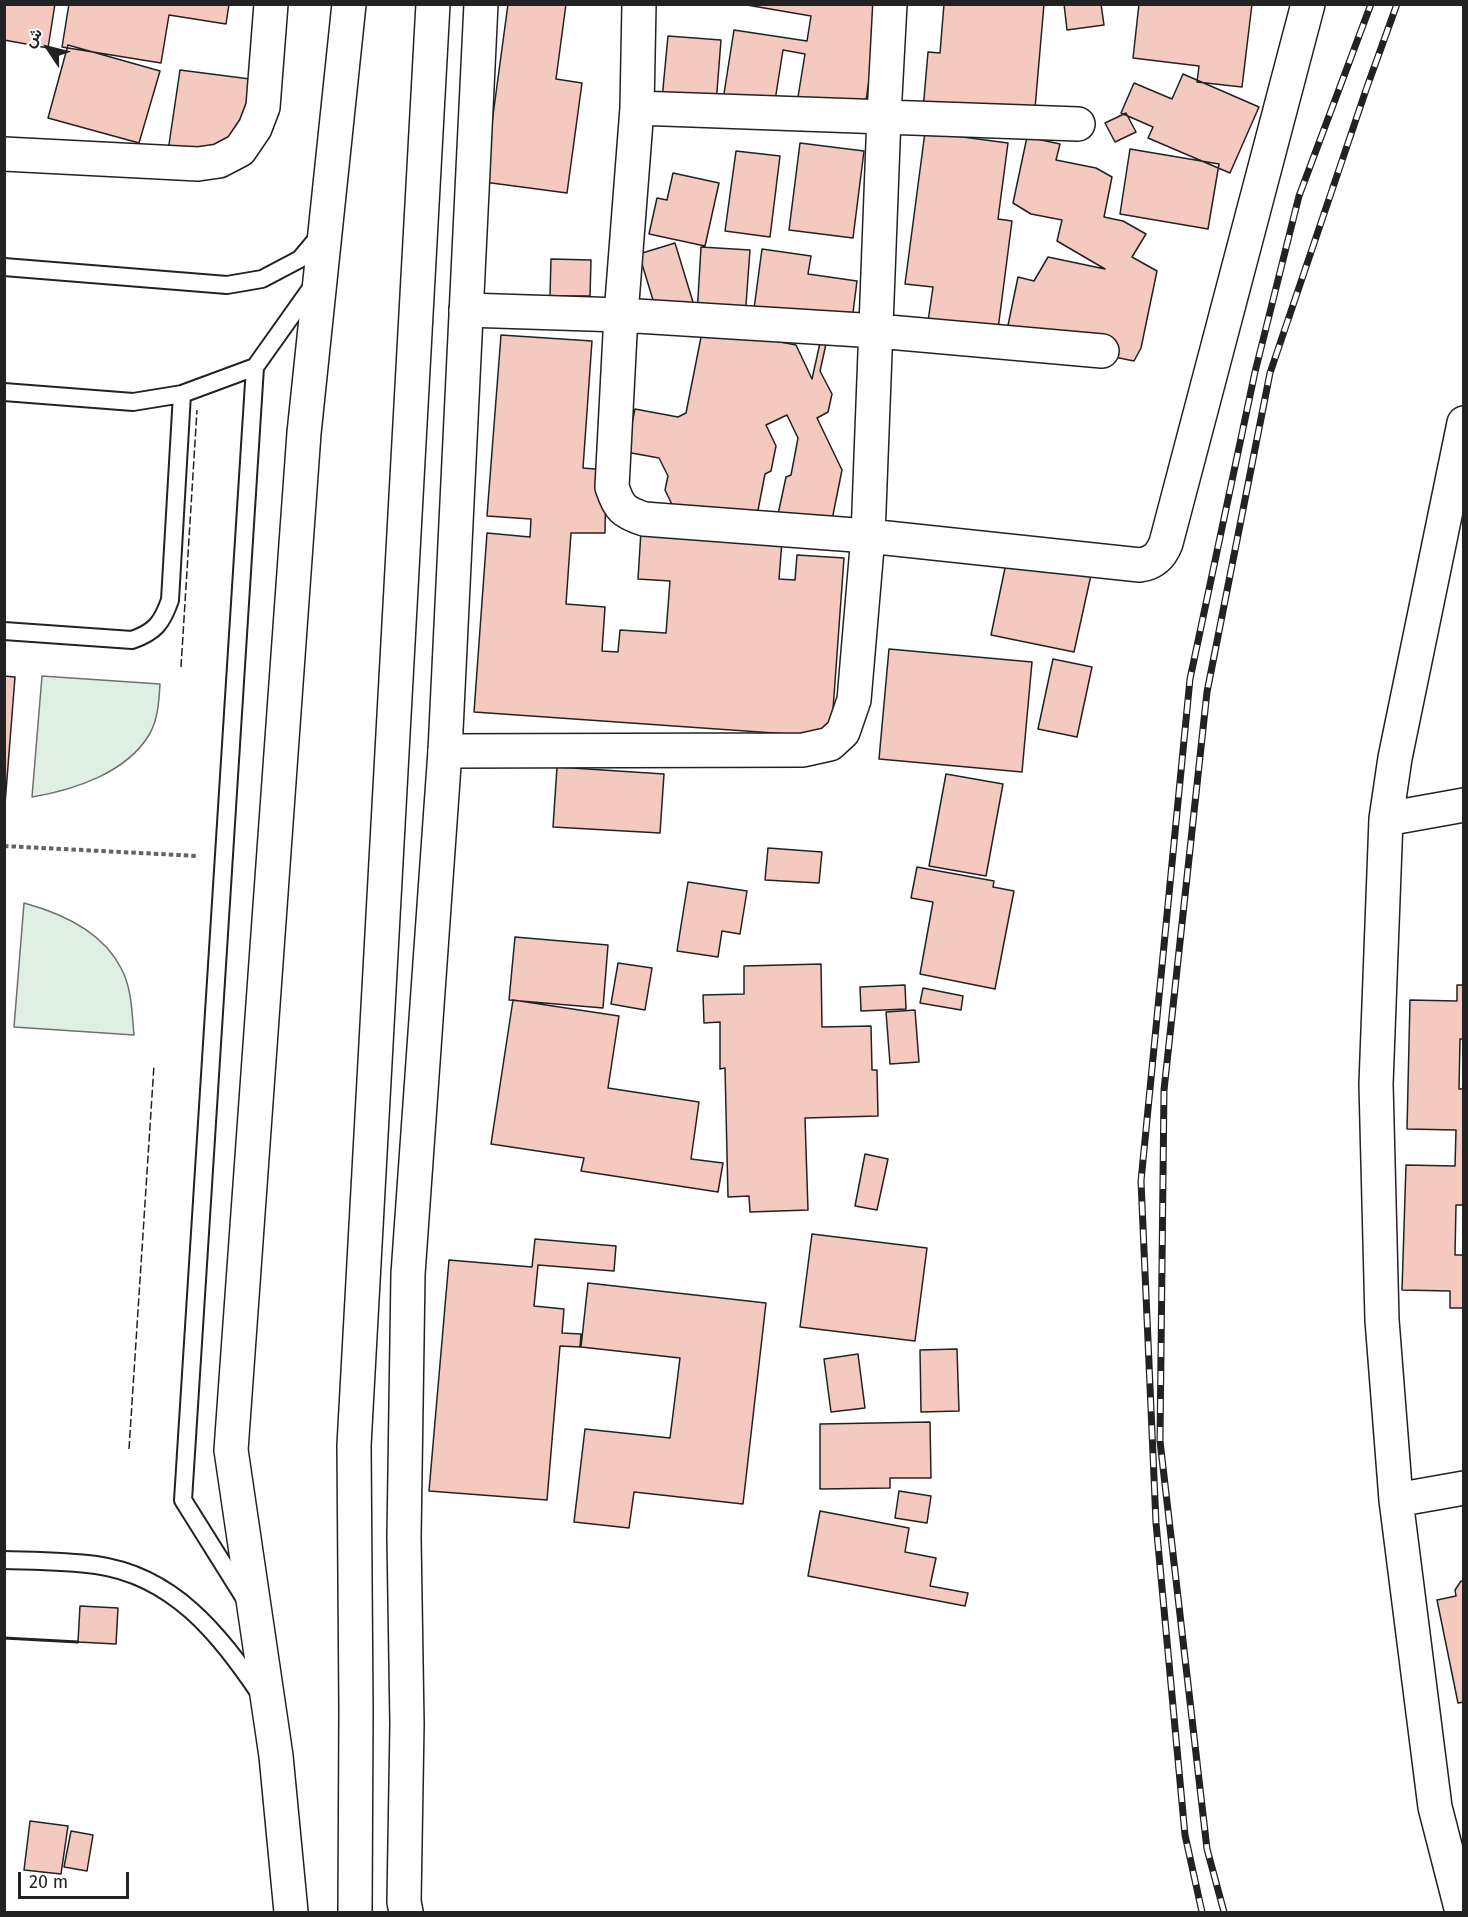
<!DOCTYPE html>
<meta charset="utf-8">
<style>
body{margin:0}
#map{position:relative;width:1468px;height:1917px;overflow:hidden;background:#fff;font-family:"Fira Sans",Vazirmatn,sans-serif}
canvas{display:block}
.frame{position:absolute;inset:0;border:6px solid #222;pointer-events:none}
.north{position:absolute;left:18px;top:18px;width:60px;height:60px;-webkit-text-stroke:4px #fff;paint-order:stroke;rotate:305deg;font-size:16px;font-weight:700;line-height:24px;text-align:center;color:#222}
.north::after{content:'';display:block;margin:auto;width:21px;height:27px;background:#222;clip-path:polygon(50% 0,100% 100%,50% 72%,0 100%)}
.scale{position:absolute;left:18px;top:1872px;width:111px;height:27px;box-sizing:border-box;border:3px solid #222;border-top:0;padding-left:8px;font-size:18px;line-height:21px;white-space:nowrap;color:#222;-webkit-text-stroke:4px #fff;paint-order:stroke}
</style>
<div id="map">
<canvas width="1468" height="1917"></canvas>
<div class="frame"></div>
<div class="north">ش</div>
<div class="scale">20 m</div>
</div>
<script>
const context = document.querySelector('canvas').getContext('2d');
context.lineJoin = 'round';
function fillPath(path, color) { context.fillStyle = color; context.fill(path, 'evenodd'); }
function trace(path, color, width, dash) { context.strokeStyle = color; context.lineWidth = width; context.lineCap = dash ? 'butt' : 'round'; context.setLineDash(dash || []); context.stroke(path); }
const green = new Path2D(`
 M42,676L160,684C159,701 158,720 149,735C126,773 74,790 32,797Z
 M24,903C61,913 102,931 121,968C132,988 132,1014 134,1035L14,1027Z`);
const building = new Path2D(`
 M4,4H55L48,48L4,40Z
 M69,4H229L226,24L169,15L161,63L62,47Z
 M508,4H566L556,79L582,83L567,193L484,182Z
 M741,4H881L864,113L797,103L805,54L783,50L774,107L723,100L734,30L807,41L811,16Z
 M944,4H1044L1034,120L923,110L928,52L940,53Z
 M1064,4H1101L1104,25L1067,30Z
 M1139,4H1252L1242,87L1197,82L1199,66L1133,58Z
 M668,36L721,40L716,104L662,99Z
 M68,45L160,71L139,143L48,118Z
 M180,70L250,79L239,167L167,158Z
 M1183,74L1259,107L1230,173L1148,138L1153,127L1121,113L1134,83L1172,99Z
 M1126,113L1136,132L1115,142L1105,123Z
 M925,132L1008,143L998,219L1012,221L997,337L927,328L933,287L905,284Z
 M1027,137L1060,144L1056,160L1096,168L1112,177L1104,217L1123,221L1146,234L1132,257L1157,271L1141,348L1134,361L1006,335L1018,277L1034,281L1048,257L1105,269L1057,241L1062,220L1031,214L1013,203Z
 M800,143L864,151L853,238L789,230Z
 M1130,149L1219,164L1208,229L1120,214Z
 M736,151L780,156L770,237L725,231Z
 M673,173L719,183L705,246L649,234L657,198L667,200Z
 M675,243L696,312L660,323L639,254Z
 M701,247L750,250L745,318L697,315Z
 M762,249L811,256L808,274L857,281L851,328L753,316Z
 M551,259L591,260L590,296H550Z
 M703,327L796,345L812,379L820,343L826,344L820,371L832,394L828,412L817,418L842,470L830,530L777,519L786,477L791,475L798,438L787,415L766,425L776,446L771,471L765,474L754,531L678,517L665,490L668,476L659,458L626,452L635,409L678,417L686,413Z
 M501,335L592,341L583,468L606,470L605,533H571L566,604L605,607L602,651L618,652L620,630L666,633L670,581L638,579L641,531L782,541L779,579L795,580L797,555L844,558L831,737L474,712L487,533L530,537L531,519L487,516Z
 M1009,549L1093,566L1074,652L991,635Z
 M889,649L1032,662L1022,772L879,759Z
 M1053,659L1092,667L1077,737L1038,729Z
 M4,676L15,677L4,817Z
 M557,767L664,774L660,833L553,827Z
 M946,774L1003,784L986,876L929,866Z
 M768,848L822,852L819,883L765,880Z
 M917,867L994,881L993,887L1014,891L995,989L920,974L933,902L911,898Z
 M688,882L747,891L740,934L722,931L718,957L677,951Z
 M515,937L608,945L603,1008L509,1000Z
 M618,963L652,968L645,1010L611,1004Z
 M821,964L822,1027L871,1026L872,1070H877L878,1116L805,1118L808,1210L750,1212L749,1196L728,1197L725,1068L720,1069V1022L704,1023L703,995L744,994V966Z
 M905,985L906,1009L861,1011L860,987Z
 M1457,985H1464V1039H1460L1459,1089H1464V1205H1456L1455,1255H1464V1308H1450V1291L1402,1290L1406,1165L1455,1166L1456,1130L1407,1129L1410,1000L1457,1001Z
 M923,988L963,996L961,1010L920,1003Z
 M513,1000L619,1016L608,1088L699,1102L691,1159L723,1163L718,1192L581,1171L584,1158L491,1144Z
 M915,1010L919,1062L890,1064L886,1012Z
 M865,1154L888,1159L877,1210L855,1206Z
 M812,1234L927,1248L915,1341L800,1327Z
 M535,1239L616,1246L614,1271L538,1265L534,1306L564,1309L562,1333L581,1334L580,1347L560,1346L547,1500L429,1491L449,1260L532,1267Z
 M588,1283L766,1303L743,1504L634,1492L629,1528L574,1522L585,1429L670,1438L680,1358L581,1347Z
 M957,1349L959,1411L921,1412L920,1350Z
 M858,1354L865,1408L831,1412L824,1359Z
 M930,1422L931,1478H890V1488L820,1489V1424Z
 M899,1491L931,1496L927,1523L895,1518Z
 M820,1511L909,1528L905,1552L936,1558L930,1586L968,1593L965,1606L808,1576Z
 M1461,1581L1464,1582V1702L1458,1703L1437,1600L1456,1596L1455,1590Z
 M80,1606L118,1608L116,1644L78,1642Z
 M30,1821L68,1826L61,1874L24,1870Z
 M71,1831L93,1835L87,1871L64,1867Z`);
const path = new Path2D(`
 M4,846L198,856`);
const lane = new Path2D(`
 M4,267L227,285L262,279L300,259L321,234
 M4,392L133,402L182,394L255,367
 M4,631L132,640C155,632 162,623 170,600L182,394
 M4,1560C35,1561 66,1561 96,1565C174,1576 219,1634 260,1694
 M245,1599L183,1500L255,367L314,284`);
const street = new Path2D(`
 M639,4L637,108L621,315L612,487C619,508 623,512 644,519L868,536L1140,565C1154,563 1161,556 1166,543L1308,4
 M637,108L1078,124
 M4,154L198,164L219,161L240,150L255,128L263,107L271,4
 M466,310L621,315L877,331L1102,351
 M445,751L803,750L830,744L843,732L854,700L868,536L884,116L890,4
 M1386,819L1464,805
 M1396,1500L1464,1488
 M291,1912L276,1756L231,1450L304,433L349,4
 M1462,1912L1435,1807L1396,1500L1382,1320L1376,1084L1386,819L1395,758L1464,423`);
const highway = new Path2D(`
 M355,1912L356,1711L354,1445L433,4
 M406,1912L404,1902L407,1724L404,1537L408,1274L445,751L481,4`);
const rail = new Path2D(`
 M1202,1912L1185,1835L1156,1523L1141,1181L1190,679L1255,372L1299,196L1371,4
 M1224,1912L1207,1849L1160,1441L1164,1090L1207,692L1270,373L1367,87L1397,4`);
const fence = new Path2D(`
 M181,667L197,410
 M129,1449L154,1065`);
const wall = new Path2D(`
 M4,1638L78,1642`);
fillPath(green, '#e0efe3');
trace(green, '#6f6f6f', 1.5);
fillPath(building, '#f3c9c0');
trace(building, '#222', 1.5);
trace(lane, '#222', 20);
trace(street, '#222', 36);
trace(highway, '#222', 36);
trace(path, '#646464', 4, [4.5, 3]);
trace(lane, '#fff', 16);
trace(street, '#fff', 33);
trace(highway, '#fff', 33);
trace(rail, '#222', 7);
trace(rail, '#fff', 4.5, [14]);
trace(fence, '#222', 1.5, [8, 3]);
trace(wall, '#222', 3);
</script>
